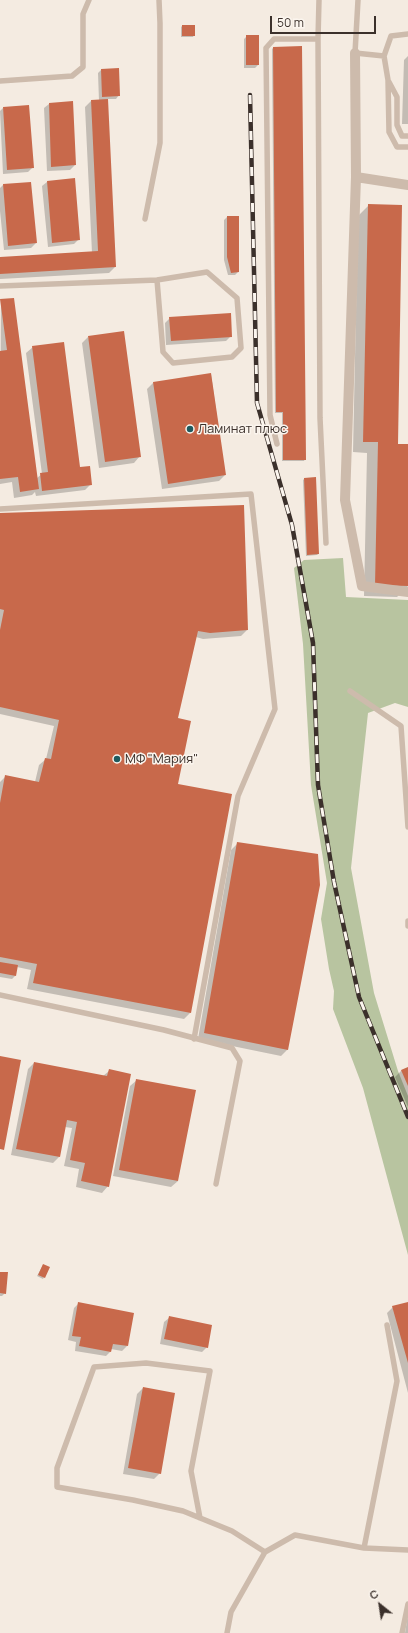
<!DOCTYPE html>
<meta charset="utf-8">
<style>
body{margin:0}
#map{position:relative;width:408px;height:1633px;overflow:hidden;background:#f4ebe1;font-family:Manrope,sans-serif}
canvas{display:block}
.north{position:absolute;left:360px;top:1585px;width:40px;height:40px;-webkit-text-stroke:3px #fbf5ee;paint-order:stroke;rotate:330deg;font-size:11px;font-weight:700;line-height:16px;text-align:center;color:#3b302b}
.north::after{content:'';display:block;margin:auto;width:14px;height:18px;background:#3b302b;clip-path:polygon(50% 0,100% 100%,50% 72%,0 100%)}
.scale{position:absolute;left:270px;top:16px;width:106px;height:18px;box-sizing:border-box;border:2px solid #3b302b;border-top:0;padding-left:5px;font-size:12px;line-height:14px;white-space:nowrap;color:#3b302b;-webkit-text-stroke:3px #fbf5ee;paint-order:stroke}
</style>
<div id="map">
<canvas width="408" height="1633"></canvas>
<div class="north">С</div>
<div class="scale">50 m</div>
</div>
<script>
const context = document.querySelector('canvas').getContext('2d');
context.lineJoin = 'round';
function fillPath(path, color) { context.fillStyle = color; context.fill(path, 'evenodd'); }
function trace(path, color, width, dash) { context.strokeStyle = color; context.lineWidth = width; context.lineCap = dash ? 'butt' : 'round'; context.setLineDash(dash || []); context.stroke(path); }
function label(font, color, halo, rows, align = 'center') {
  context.font = font + ' Manrope,sans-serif'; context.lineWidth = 3; context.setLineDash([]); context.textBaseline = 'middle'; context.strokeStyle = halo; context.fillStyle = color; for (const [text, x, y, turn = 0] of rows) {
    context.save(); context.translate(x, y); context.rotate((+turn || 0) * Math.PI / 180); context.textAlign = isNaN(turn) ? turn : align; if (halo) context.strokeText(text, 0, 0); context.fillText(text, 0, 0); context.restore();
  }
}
const green = new Path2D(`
 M343,558L346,597L408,600V707L395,703L368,713L351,868L374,993L398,1071L408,1096V1255L363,1088L333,1009L334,991L329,969L321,919L327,883L311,785L303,644L294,568L304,560Z`);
const shadow = new Path2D(`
 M182,26L194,35L193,37H181V27Z
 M247,36L258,65L255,68H244V39Z
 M273,48L305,459L304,461H282V413H275L272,49Z
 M408,56V124H402L404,60Z
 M101,70L119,95L116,99H107L115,267L109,273L0,279V258L92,253L85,107L91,101H99L98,73Z
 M72,102L75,165L70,170L47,171L44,108L49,104Z
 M3,108L33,167L28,172L3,174L0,111Z
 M74,179L79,239L74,244L48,247L42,186L47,182Z
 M30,183L36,243L31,248L4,250L0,211V188L3,185Z
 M369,205L397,445H408V586L397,597L364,596L367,453L353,452L358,216Z
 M227,217L238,272L235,275H228L224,260V220Z
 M1,300L37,478L42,474L26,353L33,347L79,468L91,484L85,490L36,496L35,492L32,495L14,498L12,482L0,484Z
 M170,318L231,336L226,341L166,345L165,323Z
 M88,337L140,456L134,463L99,468L82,343Z
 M211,374L225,475L219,481L162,489L147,389L153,383Z
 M304,479L318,554L317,555L306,556L303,480Z
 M0,514L247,630L241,636L203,639L196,637L177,719V785L190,1013L184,1019L27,989L31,970L17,967L15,976L12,979L0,977V782L6,776L35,782L39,765L46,759L54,726L0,714Z
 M238,843L287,1050L281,1056L198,1039L231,850Z
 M34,1063L103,1076L109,1071L108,1186L102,1193L76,1187L79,1169L64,1166L72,1128L65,1127L59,1157L53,1163L11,1155L28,1069Z
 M408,1068V1107L395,1077L402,1070Z
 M137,1080L178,1181L171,1187L113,1176L130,1086Z
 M43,1265L44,1277L43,1279L37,1276Z
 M0,1273L5,1293L2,1296H0Z
 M79,1303L133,1314L127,1346L122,1351L111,1349L110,1352L106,1356L75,1351L76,1342L68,1340L74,1308Z
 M408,1303V1393L387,1313L393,1307Z
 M169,1318L207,1347L202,1352L160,1344L164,1322Z
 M143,1388L160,1473L154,1479L123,1474L137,1394Z
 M408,1614V1633H405Z`);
const building = new Path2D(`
 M182,25H195V36H182Z
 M246,35H259V65H246Z
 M302,46L306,460H283V412H276L273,47Z
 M119,68L120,96L102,97L101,69Z
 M108,99L116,267L0,274V257L98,251L91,100Z
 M73,101L76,165L51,167L49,103Z
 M29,105L34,168L7,170L3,107Z
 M75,178L80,240L52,243L47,181Z
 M31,182L37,243L8,246L3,184Z
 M368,204L402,205L398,444H408V586L375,585L378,442H363Z
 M227,216H239V272L231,273L227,257Z
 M14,298L39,489L20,492L18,477L0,479V351L7,350L0,299Z
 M231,313L232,337L171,341L169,317Z
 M124,331L141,457L105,462L88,336Z
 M64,342L80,467L90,466L92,485L42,491L40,473L48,472L32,346Z
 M211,373L226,475L168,484L153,382Z
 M316,477L319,554L307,555L304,478Z
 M244,505L248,630L210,633L198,631L178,718L191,721L178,784L232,794L191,1013L33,983L37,964L0,957V803L5,775L39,782L45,758L51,759L59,720L0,707V630L4,610L0,609V513Z
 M237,842L318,854L320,885L288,1050L204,1033Z
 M0,962L18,965L16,976L0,973Z
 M0,1056L21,1060L4,1150L0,1149Z
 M34,1062L107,1076L109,1069L131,1074L109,1187L81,1181L85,1163L70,1160L77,1122L67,1120L60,1157L16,1149Z
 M408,1067V1086L401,1070Z
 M136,1079L196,1090L178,1181L119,1170Z
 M43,1264L50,1267L45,1278L38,1275Z
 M0,1272H8L6,1294L0,1293Z
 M78,1302L134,1313L128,1346L113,1344L111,1352L79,1346L81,1337L72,1336Z
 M408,1302V1363L392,1306Z
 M169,1316L212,1325L208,1348L164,1339Z
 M143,1387L175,1393L161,1474L128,1468Z`);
const service = new Path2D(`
 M319,0L318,39L320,418L326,543
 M358,0L355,53L384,56
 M408,34L391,36L384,56L388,80L389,132L397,147H408
 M0,81L72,76L83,67V14L89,0
 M389,82L397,97V125L402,136H408
 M145,219L160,143V23L159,0
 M0,286L157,280L207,272L237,298L241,348L232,357L173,363L163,352L157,280
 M277,444L270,415L266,48L274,39H318
 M0,509L251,494L275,709L238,796L194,1039
 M350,691L401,726L408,827
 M408,921V926
 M0,995L164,1030L232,1048L240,1061L216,1184
 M200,1518L191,1471L210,1371L146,1363L94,1367L57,1468V1487L133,1500L183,1511L232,1531L265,1552
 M364,1548L397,1381L387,1325
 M227,1633L231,1612L265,1552L295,1535L364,1548L408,1550
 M402,1633L408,1604`);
const minor = new Path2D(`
 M355,53L356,177L345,500L362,586L408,592
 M356,177L408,185`);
const rail = new Path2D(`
 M250,95L257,403L292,525L313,643L318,785L334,882L359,997L408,1117`);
const markers = [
 [190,429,4,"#1f5a5e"],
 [117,759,4,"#1f5a5e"]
];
const poiNames = [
 ["Ламинат плюс",198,429],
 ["МФ \"Мария\"",125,759]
];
fillPath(green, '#b8c4a0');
fillPath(shadow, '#0003');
fillPath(building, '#c8694b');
trace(service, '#cdbbac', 5.5);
trace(minor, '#cdbbac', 10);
trace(rail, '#3b302b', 4.5);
trace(rail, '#fbf5ee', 3, [9]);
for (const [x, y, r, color] of markers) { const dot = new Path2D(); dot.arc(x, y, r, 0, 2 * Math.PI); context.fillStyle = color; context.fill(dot); trace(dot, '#fbf5ee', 1.5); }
label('13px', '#3b302b', '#fbf5ee', poiNames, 'left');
</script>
